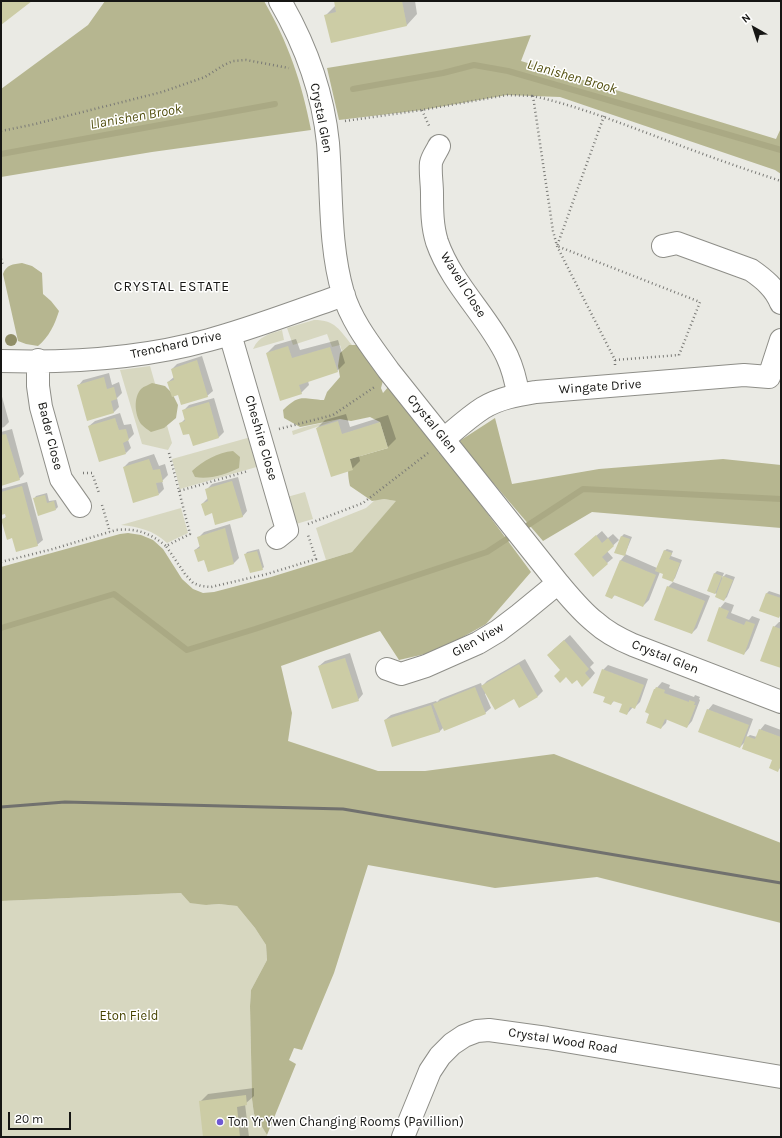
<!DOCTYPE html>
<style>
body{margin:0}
#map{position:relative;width:782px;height:1138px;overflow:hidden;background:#eaeae4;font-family:Karla,sans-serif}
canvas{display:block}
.frame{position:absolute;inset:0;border:2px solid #161614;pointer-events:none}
.north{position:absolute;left:734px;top:8px;width:40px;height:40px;-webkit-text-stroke:3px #fffffe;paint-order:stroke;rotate:321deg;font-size:11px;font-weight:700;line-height:16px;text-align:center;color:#161614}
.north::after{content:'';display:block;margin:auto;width:14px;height:18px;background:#161614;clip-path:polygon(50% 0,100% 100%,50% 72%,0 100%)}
.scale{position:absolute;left:8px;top:1112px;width:63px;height:18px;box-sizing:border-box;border:2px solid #161614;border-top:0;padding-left:5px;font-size:12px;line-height:14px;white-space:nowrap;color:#161614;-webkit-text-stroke:3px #fffffe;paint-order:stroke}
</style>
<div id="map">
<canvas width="782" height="1138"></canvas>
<div class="frame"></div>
<div class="north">N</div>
<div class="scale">20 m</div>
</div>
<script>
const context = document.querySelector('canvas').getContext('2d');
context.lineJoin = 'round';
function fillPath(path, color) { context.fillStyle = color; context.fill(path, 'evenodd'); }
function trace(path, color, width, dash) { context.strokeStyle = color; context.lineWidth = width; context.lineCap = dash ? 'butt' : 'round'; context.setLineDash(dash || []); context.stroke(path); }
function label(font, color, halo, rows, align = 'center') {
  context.font = font + ' Karla,sans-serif'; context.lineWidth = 3; context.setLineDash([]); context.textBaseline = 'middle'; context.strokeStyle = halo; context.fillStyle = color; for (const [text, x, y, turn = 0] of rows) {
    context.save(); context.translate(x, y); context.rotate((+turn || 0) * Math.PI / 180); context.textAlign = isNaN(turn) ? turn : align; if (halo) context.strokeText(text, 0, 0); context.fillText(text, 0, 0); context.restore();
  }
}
const green = new Path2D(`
 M314,320C336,320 339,330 352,345H349L342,351L340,345L332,347L327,334L293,345L287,328Z
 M282,330L284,340L253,349C259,336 269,334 282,330Z
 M150,366L172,443L168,450L142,444L120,370Z
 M340,419L293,435L292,431L304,427Z
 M251,437L260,466L180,489L172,459Z
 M305,492L313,519L296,524L287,497Z
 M384,499L397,501L352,552L326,560L316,528L366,508L375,500Z
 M181,508L188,533L167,543C153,530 139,527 121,525Z
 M181,893L206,905L219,904L237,906L255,928L266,945L267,960L251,990L250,1006L252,1099L254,1114L267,1135V1137H1V901Z`);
const forest = new Path2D(`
 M105,1H264C288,42 302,83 311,130L152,152L1,177V89L88,25Z
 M531,35L521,61L776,139L781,128V174L775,170L560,97L507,95L422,110L339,120L327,68Z
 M22,263L32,266L42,273L43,294L51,301L59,311C55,324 49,337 38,346L26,344L18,341L3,274C6,265 13,264 22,263Z
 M349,345H362L385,373L381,388L383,393L390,385L436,440L438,452L444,455L531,572L486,624L438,651L399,660L380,631L281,666L292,713L288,741L378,771H425L554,754L781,843V923L597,877L495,888L368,865L334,973L302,1050L294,1048L289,1060L296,1064L267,1135L254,1114L252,1099L250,1006L251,990L267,960L266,945L255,928L237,906L219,904L206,905L190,903L181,893L1,901V567L120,534L128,533L141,535L153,540L163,549L182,579L193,589L203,593L214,592L271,577L352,552L396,501L384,499L372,501L350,486C348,477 347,468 350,459L388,448L380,422L370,417L351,421L340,419L300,427L284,418L283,410C300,393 303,399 324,400L327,392L340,377L338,366L340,353Z
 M152,383L165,386L172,393L178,405L176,418L164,428L151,432C148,430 144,427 141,424C135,415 133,398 141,389C144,386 149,385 152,383Z
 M495,418L512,484L599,469L723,459L781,465V528L592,512L543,541L458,442Z
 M233,451L240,457L239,468C227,474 209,480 195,477L192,471C203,461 218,452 233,451Z`);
const shadow = new Path2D(`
 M335,1H415L417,14L407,25L325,16L336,5Z
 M296,339L300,350L338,340L345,363L337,371L308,381L309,385L301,393L267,353L275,345Z
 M202,356L213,391L207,396L168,382L174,377L172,369L177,364Z
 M109,373L112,385L119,382L122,393L117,398L119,407L114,412L88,419L78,386L83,380Z
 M1,393L9,422L4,427L1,428Z
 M214,398L224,432L219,437L189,432L180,424L186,418L183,411L189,405Z
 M120,413L124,425L131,424L134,434L128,440L131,448L126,453L89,426L95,421Z
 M346,414L350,427L388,415L396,439L388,447L359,456L360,461L352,469L317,428L325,420Z
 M12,429L24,474L19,479L1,485V432Z
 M154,454L159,466L165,464L168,475L162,481L164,489L159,494L124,467L129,462Z
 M238,477L247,511L242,517L212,512L202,504L208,498L206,490L212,484Z
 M27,482L43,540L37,545L13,537L2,520L7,516L6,512L1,514V489Z
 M47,493L49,501L56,500L58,507L56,509L34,499L36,496Z
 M230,524L239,558L234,563L208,571L205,559L195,550L201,545L199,537L204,532Z
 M602,531L608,538L613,534L619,540L607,551L613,558L593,575L580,549Z
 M624,534L632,537L625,554L657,568L664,551L667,549L673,551L671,556L682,560L675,578L672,581L665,574L660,572L649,600L643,606L615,595L612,598L607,596L621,560L625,555L616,552L622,536Z
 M259,549L264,567L262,569L245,555L247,552Z
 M717,571L724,573L722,578L726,574L735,577L727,597L724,600L717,594L708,591L715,573Z
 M673,582L710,596L697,628L692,633L668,587Z
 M769,591L781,595V614L779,617L761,610L767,593Z
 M725,602L734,605L731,613L749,620L752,616L760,619L749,648L744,654L720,608Z
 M779,622H781V668L774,627Z
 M570,635L594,663L590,667L595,673L590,679H577L567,676L561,670L553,650Z
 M350,653L363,694L358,700L319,666L325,661Z
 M525,659L543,691L538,696L514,697L486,693L485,694L491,708L485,713L444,727L439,732L385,720L391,715L436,701L437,702L440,699L481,683L482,686L487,681Z
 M608,665L648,679L640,702L635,707H633L627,714L623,703L615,700L611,704L603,670Z
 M662,682L670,685L669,688L694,697L695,695L700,697L699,699L700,700L692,721L687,727L667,719L666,723L661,728L655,690Z
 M713,704L753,719L746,738L750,735L757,737L760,730L765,724L781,730V767L778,770L773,759L746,741L740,747L708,710Z
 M254,1088V1096L245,1104L249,1137H204L200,1102L208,1094Z`);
const stream = new Path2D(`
 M353,89L443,73L474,65L508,71L781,150
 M1,154L275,104
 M1,628L114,594L187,650L255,629L487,552L583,489L781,499`);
const building = new Path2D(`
 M1,1H32L1,25Z
 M334,1H402L407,26L331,43L324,15L336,12Z
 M288,346L292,358L330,347L338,372L299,385L302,394L280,401L266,353Z
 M197,360L208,397L181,405L178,395L172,397L167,382L174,380L171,369Z
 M104,377L107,389L114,387L117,399L111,401L114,413L87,421L77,385Z
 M209,402L219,438L193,446L189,434L183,435L179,423L185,421L182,410Z
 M115,418L119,430L126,429L129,440L123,443L126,454L99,462L88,426Z
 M338,421L342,434L380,422L388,448L350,459L353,470L331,477L316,428Z
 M6,434L20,480L1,486V435Z
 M149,459L153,470L160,469L163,482L156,483L159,495L133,503L123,467Z
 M232,481L243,517L215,525L212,513L205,516L201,504L208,501L205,489Z
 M22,486L38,546L16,552L12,538L7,540L1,519L6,518L5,514L1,515V492Z
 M45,495L47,503L54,501L56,510L38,516L33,498Z
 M225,528L234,564L208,572L204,560L198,562L194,550L200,548L197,537Z
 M596,535L602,543L608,538L614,546L602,557L608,564L593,577L574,554Z
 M621,536L630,539L625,556L614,553Z
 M664,550L672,553L669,559L680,563L673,582L662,578L663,574L655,571Z
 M257,551L263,570L250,573L244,554Z
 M620,560L656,575L643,607L614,595L612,599L605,596Z
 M714,573L722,576L715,594L707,591Z
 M723,576L733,580L724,601L715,597Z
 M667,586L705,601L692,634L654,620Z
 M766,593L781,598V612L779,618L759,611Z
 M719,607L729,611L726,618L744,625L746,621L755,624L744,655L707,641Z
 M773,626L781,629V668L760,661Z
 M564,640L589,669L585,673L590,679L582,687L577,680L572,684L566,677L560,683L554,676L560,670L547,655Z
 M345,658L359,701L332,709L318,666Z
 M519,664L538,697L519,708L514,699L495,710L481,686Z
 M602,669L644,685L635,709L630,707L627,715L619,712L622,704L613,701L611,705L603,702L605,697L593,693Z
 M475,687L486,714L444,731L433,704Z
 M656,687L665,690L664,693L689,702V700L695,702L694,705H696L687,728L665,719L661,729L646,723L649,714L645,712L654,689H655Z
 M431,705L440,732L392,747L384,720Z
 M707,709L749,725L740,748L698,732Z
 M759,729L781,737V764L778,772L769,768L772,760L742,749L746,736L755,739Z
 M246,1095L247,1105L237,1107L240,1137H203L199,1101Z`);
const path = new Path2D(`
 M422,110L430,128
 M604,116L557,246L700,302L679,355L680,358
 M345,121L422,110L507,95L533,96
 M1,131L31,125L162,92L205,77L224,65L233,61L246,60L289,68
 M1,259L3,265L1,266
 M615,360L679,355
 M615,365V360L567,266L557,246L553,231L533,96C578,106 620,123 663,139C702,154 741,168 781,181
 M279,429L333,415L376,386
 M169,453L179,491L248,471
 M83,473H92L99,493
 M179,491L190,534L166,546L185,574L193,583L201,586L211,587L267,574L316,559L308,535
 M102,505L110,532
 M308,524L363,503L428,453
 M1,562L53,549L116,530C137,528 150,533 166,546`);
const minor = new Path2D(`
 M280,1C305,44 323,94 328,143C332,193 329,245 343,293C352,323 372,347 389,371L558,583C569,596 581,611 595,622C606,632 619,639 633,645L781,702
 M439,146C437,151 432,157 431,163C430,172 432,184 432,193C432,209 432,226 437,242C452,285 488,316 507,356C513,369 516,381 518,394
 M663,246L677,243L751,270C764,279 775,288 781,303
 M230,334L287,530L277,538
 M38,360V386L41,407L61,479L80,506
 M1,361C68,363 144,358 209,340C254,328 299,310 344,295
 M444,439C457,428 469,417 483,408C499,398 518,395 536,392L744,375L769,377L781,340
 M387,669L401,674L426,666L478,643L498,631L519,615L558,583
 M403,1137L430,1071L440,1056L452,1044L464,1036L477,1031L489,1030L547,1038L781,1077`);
const rail = new Path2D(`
 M1,807L65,802L343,809L781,883`);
const trees = [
 [11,340]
];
const markers = [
 [220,1122,4,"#6f59d3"]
];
const streetNames = [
 ["Crystal Glen",321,118,79],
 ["Wavell Close",463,285,58],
 ["Trenchard Drive",176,345,-12],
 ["Wingate Drive",600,387,-4],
 ["Crystal Glen",432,424,51],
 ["Bader Close",50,436,76],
 ["Cheshire Close",261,438,74],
 ["Glen View",478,640,-29],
 ["Crystal Glen",665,657,22],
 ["Crystal Wood Road",563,1041,9]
];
const parkNames = [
 ["Eton Field",129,1016]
];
const poiNames = [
 ["Ton Yr Ywen Changing Rooms (Pavillion)",228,1122]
];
const waterNames = [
 ["Llanishen Brook",572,77,16],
 ["Llanishen Brook",136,117,-10]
];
const neighbourhoodNames = [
 ["CRYSTAL ESTATE",172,287]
];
fillPath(green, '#d7d7c0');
fillPath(forest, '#b6b690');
fillPath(shadow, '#0003');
trace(stream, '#aaa984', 6);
fillPath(building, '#cccca5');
trace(minor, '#8e8e88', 24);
trace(path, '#7a7a76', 2.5, [1, 3]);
trace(minor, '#fff', 22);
trace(rail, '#71716e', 3);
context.fillStyle = '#908e67';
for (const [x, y] of trees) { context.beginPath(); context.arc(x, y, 6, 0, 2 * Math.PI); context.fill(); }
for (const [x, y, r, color] of markers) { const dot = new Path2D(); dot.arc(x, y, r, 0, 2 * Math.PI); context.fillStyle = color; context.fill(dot); trace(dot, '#fffffe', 1.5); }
label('13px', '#161614', '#fffffe', streetNames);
label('13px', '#464300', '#fffffe', parkNames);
label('13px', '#161614', '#fffffe', poiNames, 'left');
label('italic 14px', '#545112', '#fffffe', waterNames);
context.letterSpacing = '1px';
label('14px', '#161614', '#fffffe', neighbourhoodNames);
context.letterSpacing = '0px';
</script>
